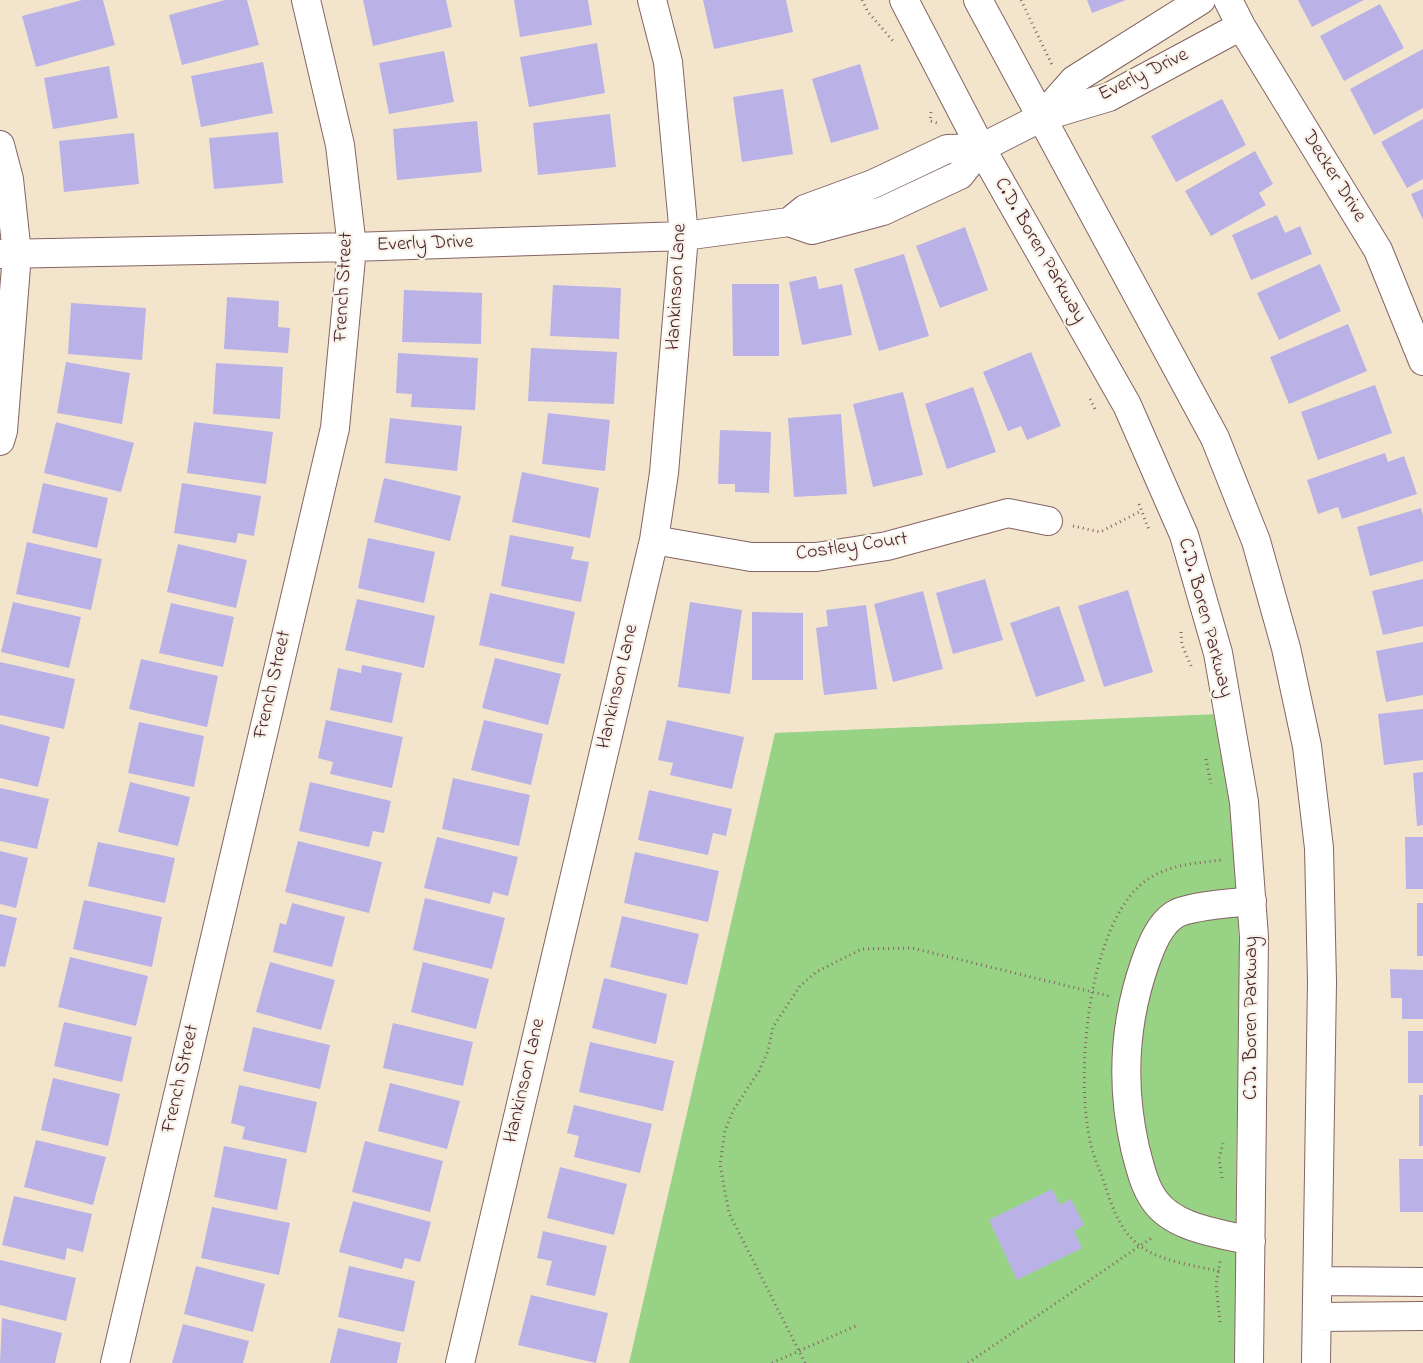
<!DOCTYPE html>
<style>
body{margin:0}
canvas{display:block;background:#f2e5cc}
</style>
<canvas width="1423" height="1363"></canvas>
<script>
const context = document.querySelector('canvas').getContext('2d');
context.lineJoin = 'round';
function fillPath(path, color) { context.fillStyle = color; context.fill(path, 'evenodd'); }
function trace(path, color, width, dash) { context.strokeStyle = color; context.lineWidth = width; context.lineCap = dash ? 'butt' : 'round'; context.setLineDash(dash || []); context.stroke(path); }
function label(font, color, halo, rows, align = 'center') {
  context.font = font + ' "Indie Flower",sans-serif'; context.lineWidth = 4.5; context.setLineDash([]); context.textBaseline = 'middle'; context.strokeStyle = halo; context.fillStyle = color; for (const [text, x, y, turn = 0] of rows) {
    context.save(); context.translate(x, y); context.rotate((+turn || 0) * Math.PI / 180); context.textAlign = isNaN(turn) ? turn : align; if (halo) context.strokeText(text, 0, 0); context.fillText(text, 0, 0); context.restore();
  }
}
const green = new Path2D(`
 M1219,714L1236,846L1240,983L1236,1167V1363H629L775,733Z`);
const building = new Path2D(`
 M82,0H103L115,45L36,67L22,16Z
 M225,0H247L259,45L182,65L169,15Z
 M363,0H446L452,27L373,46Z
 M514,0H588L592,25L520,37Z
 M703,0H786L793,32L714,49Z
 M1087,0H1126L1092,13Z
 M1298,0H1364L1312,27Z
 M1380,4L1404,48L1344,81L1320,36Z
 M597,43L605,93L529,107L520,57Z
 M1423,49V108L1374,135L1350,89Z
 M444,51L454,102L389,114L379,63Z
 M263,62L273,113L201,127L191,76Z
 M860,64L879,129L831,143L812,79Z
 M109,66L118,118L53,129L44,78Z
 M783,89L793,154L742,162L733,97Z
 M1222,99L1246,145L1176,182L1151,136Z
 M610,114L616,167L538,175L533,123Z
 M1423,119V179L1407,188L1381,142Z
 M477,121L482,172L397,180L393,129Z
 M278,132L283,183L214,189L209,138Z
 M134,133L139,184L64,192L59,141Z
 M1255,151L1273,184L1259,193L1266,205L1211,236L1185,191Z
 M1423,189V220L1411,194Z
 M1277,215L1285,233L1300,226L1312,254L1251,280L1232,235Z
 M965,227L988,290L940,308L916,246Z
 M904,254L929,336L879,351L854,269Z
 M1320,264L1341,311L1279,340L1257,293Z
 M816,276L819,289L842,284L852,335L802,345L789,282Z
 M732,284H779V356H733Z
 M553,285L621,288L619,339L550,336Z
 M404,290L482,293L481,344L402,342Z
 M227,297L279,301L278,327L290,328L288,353L224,349Z
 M71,303L146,308L142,360L68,354Z
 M1348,324L1367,371L1289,404L1270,357Z
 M531,348L617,352L614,404L528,401Z
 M1031,352L1061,426L1027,440L1021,426L1008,431L983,372Z
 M398,353L478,358L475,410L411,407L412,394L396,393Z
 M66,362L130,373L122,424L57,413Z
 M216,363L283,367L280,419L213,414Z
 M1375,385L1392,433L1318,460L1301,412Z
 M973,387L996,452L947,469L925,404Z
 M903,392L923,475L873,487L853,404Z
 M548,413L610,420L605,471L542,464Z
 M841,414L847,494L794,497L788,418Z
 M390,418L462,426L457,471L385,463Z
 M56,422L134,443L121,492L44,473Z
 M194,422L273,432L266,484L187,473Z
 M720,430L771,432L769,493L735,492V484H718Z
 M1385,453L1388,462L1404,456L1417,494L1342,519L1338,507L1318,514L1307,480Z
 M522,472L599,488L590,538L512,522Z
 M384,478L461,496L450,541L374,522Z
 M43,483L108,498L97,548L32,533Z
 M182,483L261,496L254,536L238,533L236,543L174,533Z
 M1421,508L1423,516V561L1370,576L1357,527Z
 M510,535L574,547L571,559L589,562L581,602L501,586Z
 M368,538L435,552L424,603L358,588Z
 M27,542L102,559L91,610L16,594Z
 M178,544L247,560L236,608L167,592Z
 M985,579L1003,640L953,654L936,593Z
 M1423,579V626L1383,635L1372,591Z
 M1128,590L1153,672L1104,687L1078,606Z
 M923,591L943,669L893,682L874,604Z
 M490,593L575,612L564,664L479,645Z
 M357,599L435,616L424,668L345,650Z
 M13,602L81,617L69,668L1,652Z
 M690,602L742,610L730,694L678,687Z
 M171,603L234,617L223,667L159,653Z
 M866,605L877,689L824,695L816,628L828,626L826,610Z
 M1059,606L1085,681L1036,697L1010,623Z
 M752,612L803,613V680H752Z
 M1423,642V695L1386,702L1376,651Z
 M495,658L561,674L548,725L482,708Z
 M141,659L218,676L207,727L129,709Z
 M0,662L75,679L64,729L0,715Z
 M362,665L402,673L392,723L330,710L338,668L361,673Z
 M1423,709V760L1384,765L1378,714Z
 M326,720L403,737L392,788L330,774L333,762L318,758Z
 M484,720L543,734L531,785L471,770Z
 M667,720L744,737L732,789L670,775L673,763L658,760Z
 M139,722L204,736L194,787L128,773Z
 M0,724L50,737L38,787L0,778Z
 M1423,772V825L1417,826L1413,773Z
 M453,778L530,795L519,846L442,829Z
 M130,782L190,797L178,846L118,832Z
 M310,782L391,801L384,833L373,831L369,847L299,831Z
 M0,788L49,799L37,849L0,841Z
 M649,790L732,809L726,836L713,833L708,855L638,840Z
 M437,837L518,857L508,896L493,892L490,904L424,888Z
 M1405,837H1423V889H1406Z
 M298,841L382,862L369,913L285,892Z
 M98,842L175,858L165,903L88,886Z
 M0,851L28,858L16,908L0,904Z
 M635,852L719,871L708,922L624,903Z
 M425,898L505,918L492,969L413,950Z
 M84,900L162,917L152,967L73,949Z
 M292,903L345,917L332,967L273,952L280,923L286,925Z
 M1417,903H1423V956H1417Z
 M0,914L17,918L5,967L0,966Z
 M622,916L699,934L687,985L610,967Z
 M70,957L148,976L136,1026L58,1007Z
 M270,962L335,980L321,1030L256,1012Z
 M423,962L489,979L476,1029L411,1012Z
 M1390,969L1423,970V1019H1402V998H1391Z
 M604,978L667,994L656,1044L592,1028Z
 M64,1022L132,1037L122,1082L54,1066Z
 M393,1023L473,1042L463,1086L383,1068Z
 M253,1027L330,1045L320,1089L243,1071Z
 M1408,1031H1423V1083H1408Z
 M590,1042L674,1061L663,1111L579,1092Z
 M53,1078L120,1094L108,1146L41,1130Z
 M390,1083L460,1101L447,1149L378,1131Z
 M239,1085L317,1102L306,1153L242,1139L245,1127L231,1123Z
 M1419,1095H1423V1146H1419Z
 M574,1105L652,1124L640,1173L574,1157L579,1136L567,1133Z
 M36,1140L106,1157L93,1205L24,1187Z
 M365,1141L443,1161L430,1212L352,1192Z
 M224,1146L287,1159L277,1210L214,1197Z
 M1399,1159H1423V1212H1400Z
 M560,1167L627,1184L614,1235L547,1218Z
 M1052,1189L1060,1205L1071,1199L1084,1225L1074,1231L1082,1248L1017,1280L989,1220Z
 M14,1196L92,1214L83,1252L67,1248L65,1260L2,1245Z
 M353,1201L431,1222L420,1262L405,1258L402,1269L339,1252Z
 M212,1207L290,1223L279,1275L201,1258Z
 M543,1231L607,1246L595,1296L546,1285L552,1261L537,1258Z
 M0,1260L76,1278L66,1321L0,1305Z
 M196,1266L265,1284L253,1332L184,1314Z
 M349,1266L415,1281L404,1332L338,1317Z
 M531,1295L608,1313L596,1363L518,1345Z
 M2,1318L62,1333L55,1363H0Z
 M183,1324L249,1341L243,1363H172Z
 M338,1328L401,1343L397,1363H330Z`);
const path = new Path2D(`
 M862,0L868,12L893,41
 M1021,0L1052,65
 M931,112L930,121L937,123
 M1090,399L1096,411
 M1139,504L1149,530
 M1073,526L1100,532L1141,511
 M1181,632L1182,645L1191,666
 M1206,759L1211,784
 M1222,1178L1219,1159L1223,1143
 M1219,1271C1196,1266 1159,1261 1140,1246C1120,1231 1112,1207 1105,1185C1100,1170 1093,1156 1090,1141C1076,1075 1087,951 1130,896C1154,866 1186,864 1222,860
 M1220,1322L1216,1285L1220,1261
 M772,1363L858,1325
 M805,1363L729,1213L720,1165L725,1130L734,1109L759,1071L768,1051L773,1027L800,986L816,972L862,949L912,948L1109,996
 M968,1363L1153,1237`);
const minor = new Path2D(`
 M904,0L981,148L1127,405L1184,535L1218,653L1244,802L1254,937L1249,1363
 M978,0L1215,438L1256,541L1286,648L1307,746L1319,848L1322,982L1316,1363
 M1228,0L1241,26L1378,250L1423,361
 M1043,115L1074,80L1201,0
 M0,145L9,179L17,254L3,431L0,441
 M789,222L805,209L873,184L947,149L981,148L1042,117L1109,97L1241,26
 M0,254L352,247L684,236L789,222L812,230L883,211L960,175L981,148
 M654,540L751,557H816L887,546L1008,513L1048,521
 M1251,1241C1220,1233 1175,1229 1155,1201C1144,1186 1140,1167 1135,1148C1121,1086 1124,1023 1145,963C1151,946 1159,925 1174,915C1187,906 1235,903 1252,901
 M1318,1281L1423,1282
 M1317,1317L1423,1316
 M115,1363L335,428L352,247L340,145L306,0
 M460,1363L654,540L664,473L684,236L668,62L652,0`);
const streetNames = [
 ["Everly Drive",1144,76,-26],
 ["Decker Drive",1333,177,58],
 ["Everly Drive",425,245,-2],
 ["C.D. Boren Parkway",1039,251,60],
 ["French Street",345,287,-87],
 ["Hankinson Lane",678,287,-87],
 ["Costley Court",852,548,-8],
 ["C.D. Boren Parkway",1204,618,75],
 ["French Street",274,685,-77],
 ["Hankinson Lane",619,687,-77],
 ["C.D. Boren Parkway",1253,1018,-90],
 ["French Street",182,1079,-77],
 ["Hankinson Lane",526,1081,-77]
];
fillPath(green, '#97d285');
fillPath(building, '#bab2e7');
trace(minor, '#856463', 30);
trace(path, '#856463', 3, [1, 4]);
trace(minor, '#fff', 28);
label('20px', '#4a1f2b', '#f7f3e8', streetNames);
</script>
